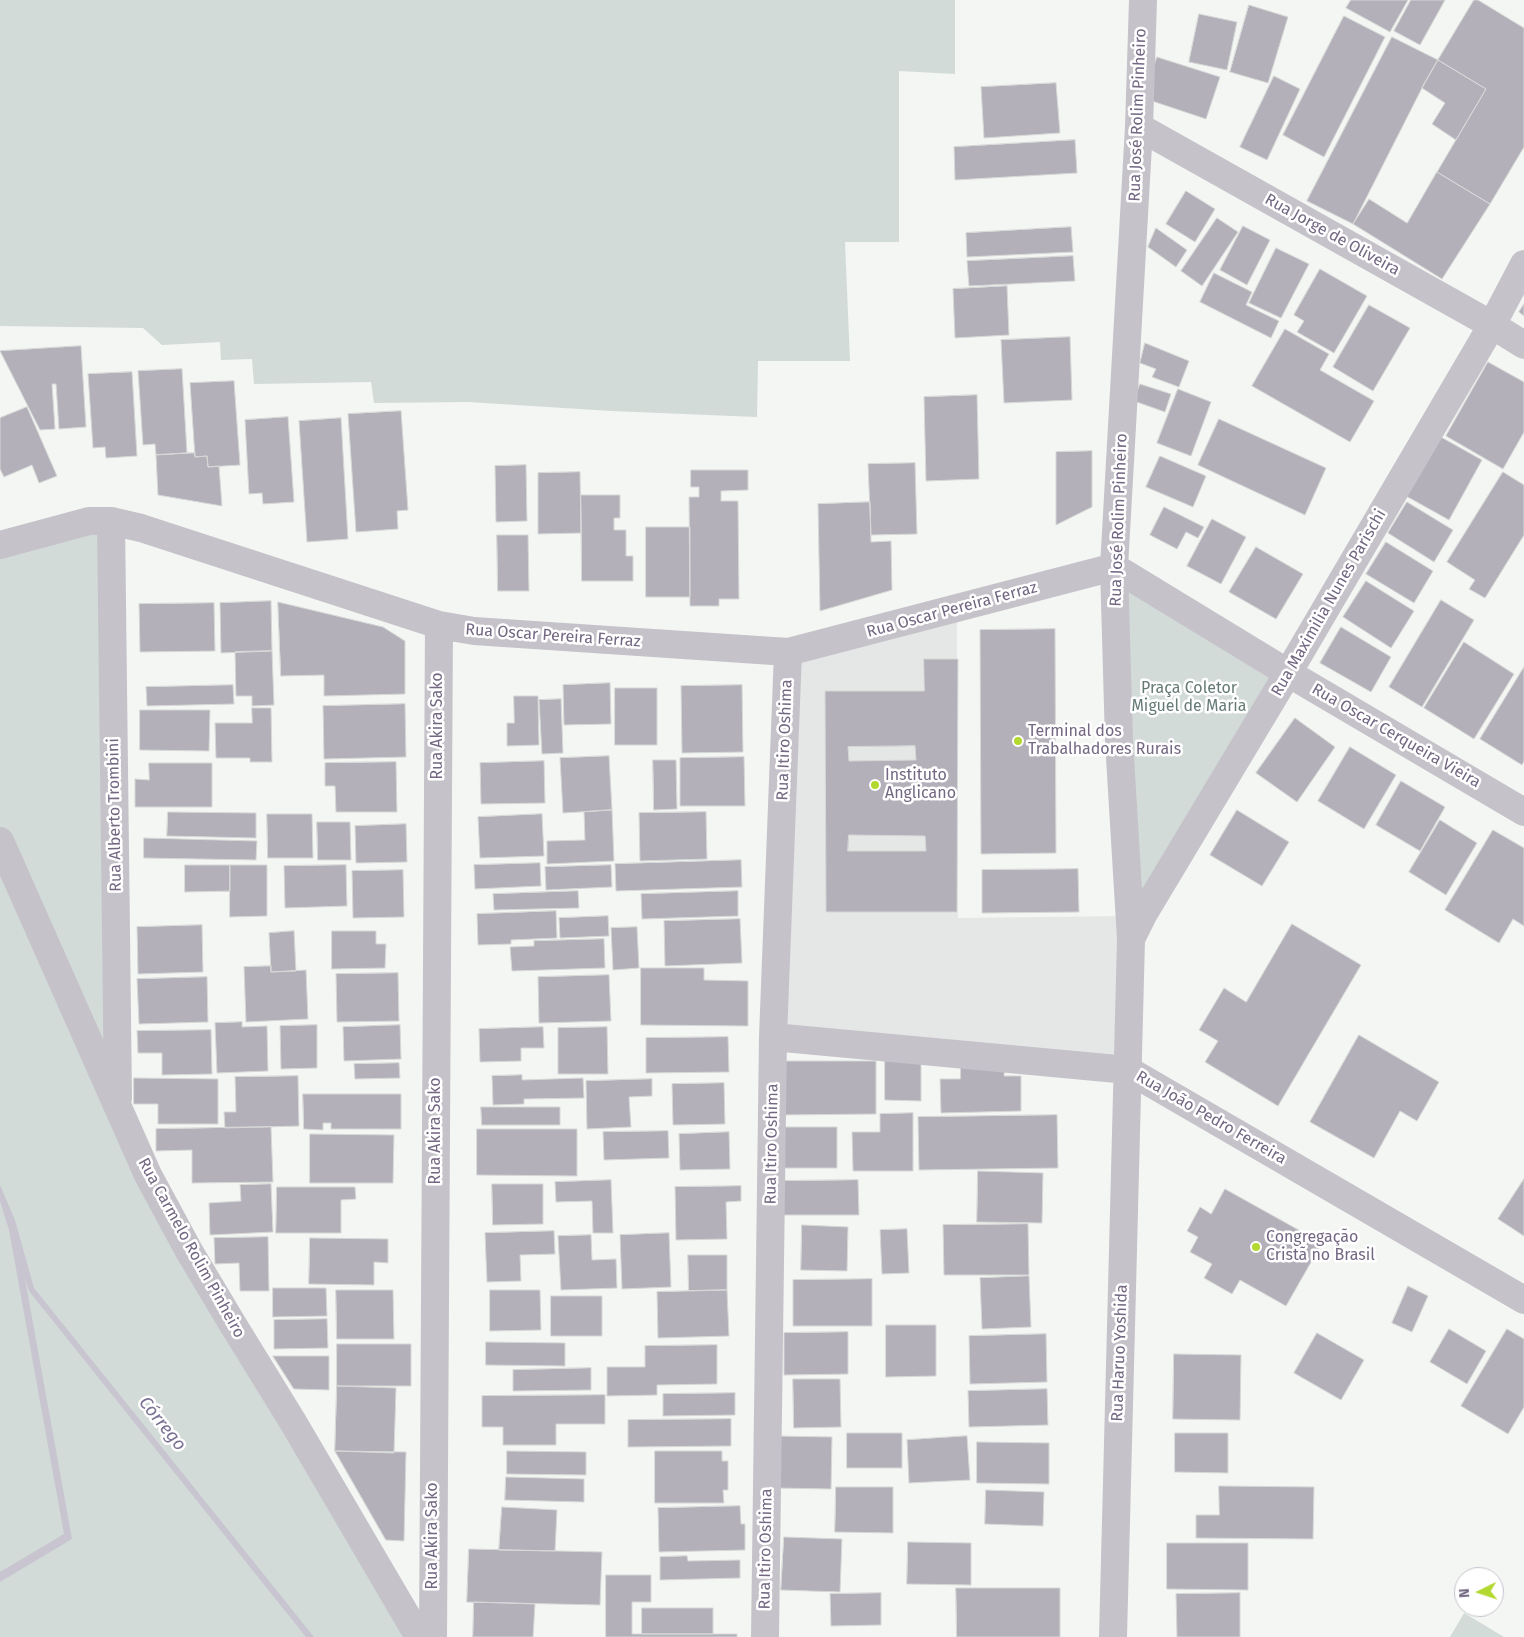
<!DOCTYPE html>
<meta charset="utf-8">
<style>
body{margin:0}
#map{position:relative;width:1524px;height:1637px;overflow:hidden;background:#f3f6f3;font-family:"Fira Sans",sans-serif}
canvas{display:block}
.north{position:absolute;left:1454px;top:1567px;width:50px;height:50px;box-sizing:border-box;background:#fff;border:1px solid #c7c2cd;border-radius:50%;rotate:266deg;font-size:14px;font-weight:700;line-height:20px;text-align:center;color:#736782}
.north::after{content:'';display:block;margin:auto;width:18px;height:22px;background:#b3d930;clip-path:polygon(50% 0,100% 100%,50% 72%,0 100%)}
</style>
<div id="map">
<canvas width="1524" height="1637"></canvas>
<div class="north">N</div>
</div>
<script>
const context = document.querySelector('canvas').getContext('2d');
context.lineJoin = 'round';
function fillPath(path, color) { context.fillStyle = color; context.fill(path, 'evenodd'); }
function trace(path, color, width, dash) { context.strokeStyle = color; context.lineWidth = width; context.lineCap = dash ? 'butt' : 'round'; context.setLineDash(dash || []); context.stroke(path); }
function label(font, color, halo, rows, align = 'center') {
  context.font = font + ' "Fira Sans",sans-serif'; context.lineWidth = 5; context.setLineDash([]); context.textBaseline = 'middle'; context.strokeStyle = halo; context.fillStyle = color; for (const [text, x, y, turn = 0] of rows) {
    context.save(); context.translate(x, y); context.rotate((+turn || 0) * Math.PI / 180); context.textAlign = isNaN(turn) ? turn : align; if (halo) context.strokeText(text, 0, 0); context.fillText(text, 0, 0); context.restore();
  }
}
const built = new Path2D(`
 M957,614L958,918L1128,916V1070L779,1030L799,658Z`);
const green = new Path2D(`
 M0,0H955V74L899,71V242H845L850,361H758L757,417L611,411L468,402L374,403L371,382L254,384L252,359L221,360L220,342L162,345L143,328L0,326Z
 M111,521L118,1109L419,1637H0V545Z
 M1114,567L1288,673L1130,928Z
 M1464,1613L1504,1637H1450Z`);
const water = new Path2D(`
 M0,1185L15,1220L34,1288L314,1637H306L29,1291L25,1279L72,1539L0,1582V1572L64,1534L9,1230L0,1201Z`);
const building = new Path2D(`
 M1351,0H1408L1390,32L1346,8Z
 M1411,0H1445L1420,45L1394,31Z
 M1474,0H1478L1524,28V147L1490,204L1437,172L1486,89L1438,60Z
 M1249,5L1288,17L1268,83L1230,72Z
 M1199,14L1237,22L1227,70L1189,62Z
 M1344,16L1385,37L1324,157L1283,135Z
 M1392,37L1438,60L1422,88L1353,224L1307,201Z
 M1157,57L1220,77L1206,119L1143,98Z
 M1438,60L1486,89L1456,140L1432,124L1445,103L1422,88Z
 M1274,76L1300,89L1267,160L1240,147Z
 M1056,83L1060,133L984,138L981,87Z
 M1075,140L1077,173L955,180L954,147Z
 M1437,172L1490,204L1442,279L1353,224L1369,199L1407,223Z
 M1186,191L1215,209L1195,242L1166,224Z
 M1217,218L1238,232L1202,286L1181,271Z
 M1243,226L1270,240L1247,285L1220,270Z
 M1071,227L1073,252L967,257L966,233Z
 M1156,228L1187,250L1176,267L1148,247Z
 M1276,248L1309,264L1281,318L1249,303Z
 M1073,256L1075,281L969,286L967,261Z
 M1320,269L1367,296L1334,353L1297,332L1304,321L1294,315Z
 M1214,273L1252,292L1246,305L1279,321L1271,338L1200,302Z
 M1007,286L1009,335L955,338L953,289Z
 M1524,304V316L1519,312Z
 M1369,305L1410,328L1373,391L1333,367Z
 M1285,329L1329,354L1320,370L1374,401L1350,442L1252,386Z
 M1070,337L1072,400L1004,403L1001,340Z
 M1145,343L1189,361L1179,387L1152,377L1156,369L1140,363Z
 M81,346L86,427L59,429L56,384H52L55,429L40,430L0,351Z
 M1488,362L1524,382V432L1503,469L1446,436Z
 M182,369L187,453L156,455L155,444L143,445L138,371Z
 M132,372L137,456L106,458L105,447L93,448L88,374Z
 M234,381L240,465L208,467L207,456L195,457L190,383Z
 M1140,384L1171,394L1165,412L1134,401Z
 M1178,389L1211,402L1191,456L1157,443Z
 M977,395L979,479L926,481L924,397Z
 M27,407L57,476L39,483L32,465L4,477L0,469V418Z
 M401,411L408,510L397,511L398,529L356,532L348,414Z
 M288,417L294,502L263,504L262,493L249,494L245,420Z
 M341,418L348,539L307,542L299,421Z
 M1219,419L1326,468L1305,515L1198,465Z
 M1439,436L1482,460L1449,520L1406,496Z
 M1092,451V507L1056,525V452Z
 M195,453V457L207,456L208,467L219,466L222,506L158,495L156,455Z
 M1160,456L1206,476L1193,507L1146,487Z
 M915,463L917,534L871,535L868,464Z
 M526,465L527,521L496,522L495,466Z
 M691,470H748V490L721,491V501H738L739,599H719V606H690L689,497H699V487H691Z
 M580,472L581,533L538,534V473Z
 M1503,472L1524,485V535L1485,598L1469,589L1475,580L1447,562Z
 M581,495H620V518H614V530H626V556H633V581H582Z
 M870,502L871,542L891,541L892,590L820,611L818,504Z
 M1407,502L1453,530L1434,562L1388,533Z
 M1164,507L1204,527L1198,538L1186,532L1177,549L1150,535Z
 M1212,519L1246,537L1221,584L1187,566Z
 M646,527H690V597H646Z
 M497,535H528L529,591H498Z
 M1386,542L1433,571L1414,603L1366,574Z
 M1256,547L1303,574L1276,619L1229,592Z
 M1366,581L1414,611L1391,648L1343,617Z
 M1441,600L1474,620L1422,707L1389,687Z
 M271,601L272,651L221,653L220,603Z
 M278,602L383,627L405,641V694L324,696V675L281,676Z
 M214,603L215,651L140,652L139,604Z
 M1341,627L1391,657L1371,692L1320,663Z
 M1055,629L1056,853L981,854L980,630Z
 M1464,642L1514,674L1474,739L1424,708Z
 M272,651L274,705L252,706V696H236L235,652Z
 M924,659H958L957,912H826L825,691H924ZM915,746L916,760L849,761L848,747ZM849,835L925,836L926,851H848Z
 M1524,667V761L1522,765L1480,739Z
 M610,683L611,724L564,725L563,685Z
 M233,685L234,704L147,706L146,687Z
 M742,685L743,752L682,753L681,686Z
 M615,688H657V745H615Z
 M514,696H538L539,745L507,746V723H514Z
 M561,699L563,753L542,754L539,700Z
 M405,704L406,757L324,759L323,706Z
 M252,708H271L272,762H250V758H216L215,723H252Z
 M140,710H210L209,751L140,750Z
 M1295,718L1335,747L1297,802L1256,773Z
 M1350,747L1396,775L1364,829L1318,801Z
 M609,756L612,810L563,813L560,758Z
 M744,757L745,806H680V758Z
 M653,760H676L677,809L654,810Z
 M544,761L545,803L481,804L480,763Z
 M396,762L397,812H336L335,786H325V763Z
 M149,763H212V807H135V779L149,780Z
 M1401,781L1445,807L1420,851L1376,825Z
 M612,810L614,861L547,864V841L585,840L584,812Z
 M1237,810L1289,842L1262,886L1210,855Z
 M168,812L256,813V838L167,836Z
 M706,812L707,859L640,861L639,813Z
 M267,814H312L313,858H268Z
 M542,814L544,856L480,858L478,817Z
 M1440,820L1477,843L1446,895L1409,872Z
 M317,822H350L351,860H318Z
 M406,824L407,862L356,863L355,826Z
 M1493,830L1524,848V926L1513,919L1499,943L1445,910Z
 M144,838L257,841L256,860L144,858Z
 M741,860L742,887L616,891L615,864Z
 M540,863L541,886L475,889L474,865Z
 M185,865H230V891L185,892Z
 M230,865H267V916L230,917Z
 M346,865L347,906L285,908L284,866Z
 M611,865L612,887L546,890L545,867Z
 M1078,869L1079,912L982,913V870Z
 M403,870L404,917L353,918L352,871Z
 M578,891L579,908L494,910L493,894Z
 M738,891V916L642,919L641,894Z
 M556,911L557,938L511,940V944L478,945L477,914Z
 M608,916L609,936L560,938L559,918Z
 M740,919L742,963L665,966L664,921Z
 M1292,924L1361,965L1278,1106L1205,1062L1218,1041L1199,1030L1224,988L1246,1002Z
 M202,925L203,972L138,974L137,927Z
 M637,927L639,968L613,970L611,928Z
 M294,931L296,971L271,972L269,933Z
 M332,931H376V944H386L385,968L332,969Z
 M604,939L605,968L512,971L510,947L534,946V941Z
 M271,966V972L306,970L308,1019L246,1022L244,967Z
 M641,968H704V980L748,981V1026L641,1025Z
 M398,973L399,1021L337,1022L336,974Z
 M609,975L611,1021L539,1023L538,977Z
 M207,977L208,1022L139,1024L137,979Z
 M242,1022V1027L267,1026L268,1071L217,1073L215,1023Z
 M317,1025V1068L281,1069L280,1026Z
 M400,1025L401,1059L344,1061L343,1027Z
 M543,1027L544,1048H521V1061L480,1062L479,1029Z
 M607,1027L608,1074H558V1028Z
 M211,1030L212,1074L162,1075V1053H138L137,1031Z
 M1359,1035L1439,1082L1417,1121L1400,1111L1374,1158L1310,1122Z
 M728,1037L729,1072L646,1073V1038Z
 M779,1061H876V1114L779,1115Z
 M885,1061L921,1062V1101L885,1100Z
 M399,1063L400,1078L355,1079L354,1064Z
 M961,1065H1005L1004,1076H1021V1111L941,1113L940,1079H960Z
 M522,1075V1080L583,1078L584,1098L524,1099V1104L493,1105L492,1076Z
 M298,1076L299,1126L225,1128L224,1112H236L235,1077Z
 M134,1078L218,1079V1124H158V1104H134Z
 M652,1079V1096L629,1097L631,1127L587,1129L586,1081Z
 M724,1083L725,1124L673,1125L672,1084Z
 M303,1094H401V1129H331V1123H323V1130L304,1129Z
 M481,1107H560V1125H482Z
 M913,1113V1171H853L852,1132H880V1114Z
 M1057,1115L1058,1168L919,1170L918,1117Z
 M271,1127L273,1182L192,1183V1150L156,1151V1129Z
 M783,1127H837V1168H783Z
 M477,1129H577V1176L477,1175Z
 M668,1131L669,1158L604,1160L603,1132Z
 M729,1132L730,1169L680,1170L679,1134Z
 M310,1134L394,1135L393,1183H310Z
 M978,1171L1043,1173L1042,1223L977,1222Z
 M1524,1179V1236L1498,1219Z
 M611,1180L613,1233H593L592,1201L556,1202L555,1182Z
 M858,1180L859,1215H782L781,1181Z
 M271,1184L273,1232L210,1235L209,1203L241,1201L240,1185Z
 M492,1184H543V1224L493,1225Z
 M741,1186V1201L726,1202L727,1239L676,1240L675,1187Z
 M277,1187H355L356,1199L341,1200V1233H276Z
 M1225,1189L1322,1243L1286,1306L1240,1280L1232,1294L1204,1278L1212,1264L1190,1252L1198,1237L1187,1231L1200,1207L1211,1214Z
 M1028,1224L1029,1275H944L943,1225Z
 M802,1225L848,1227L847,1271L801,1270Z
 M907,1229L909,1273L882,1274L880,1230Z
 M554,1231L555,1254L520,1255L521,1281L487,1282L485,1233Z
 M669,1233L671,1287L622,1289L620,1235Z
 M591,1235L592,1260L616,1259L617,1288L561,1290L558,1236Z
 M268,1237L269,1291H240L239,1263L215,1264L214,1238Z
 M310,1238L388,1239V1263L374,1262V1285L309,1284Z
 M688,1255H727V1290L689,1291Z
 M1029,1276L1031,1327L982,1329L980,1278Z
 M872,1279V1326H793V1280Z
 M1408,1286L1428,1296L1412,1332L1392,1323Z
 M273,1288H326L327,1316L273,1317Z
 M336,1290H393L394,1339H337Z
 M490,1290H540L541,1330L490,1331Z
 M727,1290L729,1336L658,1338L657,1292Z
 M551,1296H602V1336H551Z
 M327,1319L328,1348L274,1349V1320Z
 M886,1325H936V1376L886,1377Z
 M1449,1329L1486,1351L1467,1384L1430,1362Z
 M1507,1329L1524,1339V1407L1508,1434L1461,1406Z
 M848,1332V1374L784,1375V1333Z
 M1317,1333L1364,1360L1341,1400L1294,1373Z
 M1046,1334L1047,1382L970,1384L969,1336Z
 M486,1342L565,1343V1366L486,1365Z
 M337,1344H411V1386H337Z
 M717,1345V1384L657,1385V1395L607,1396V1367H645V1346Z
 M1174,1354L1241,1355L1240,1420L1173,1419Z
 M273,1356H329V1390L294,1389Z
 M591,1368V1390L513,1391V1370Z
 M793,1379H840L841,1427L794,1428Z
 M337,1386L396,1388L394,1453L335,1451Z
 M1047,1389L1048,1425L969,1427L968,1391Z
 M735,1393V1415L663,1416V1394Z
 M605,1395V1424H556V1445H503V1427H482V1396Z
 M731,1419V1446L628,1447V1420Z
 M847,1433H902V1468H847Z
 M1175,1433H1228V1473L1175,1472Z
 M777,1436L832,1437L831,1489L776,1488Z
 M967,1436L970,1480L909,1483L907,1440Z
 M977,1442L1049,1443V1484L977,1483Z
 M335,1451L406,1452L404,1541L386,1540Z
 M507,1451L586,1452V1475L507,1474Z
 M655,1451H722V1461H728V1490H723L724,1503H655Z
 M506,1477L584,1479V1502L505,1500Z
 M1219,1486L1314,1487L1313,1539L1196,1538V1515H1219Z
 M836,1487H893V1533L835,1532Z
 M986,1490L1044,1492L1043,1526L985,1524Z
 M740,1506L741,1524H745V1550L659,1552L658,1508Z
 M502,1507L557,1510L555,1551L499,1550Z
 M784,1537L842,1539L840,1592L781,1590Z
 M908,1542L971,1543V1585L907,1584Z
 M1167,1543H1248V1590L1167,1589Z
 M469,1549L602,1552L600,1605L467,1602Z
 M687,1556L688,1561L740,1560V1578L660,1580V1557Z
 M606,1575H651V1602H632V1634H737V1637H606Z
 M956,1588H1060V1637H957Z
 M881,1593V1625L831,1626L830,1594Z
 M1240,1593V1637H1177L1176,1594Z
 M474,1602L535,1604L533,1637H473Z
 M642,1608H713V1634H642Z`);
const street = new Path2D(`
 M1139,127L1492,325L1524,345
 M111,521L118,1098
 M0,545L89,521H111L141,528L439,625L474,631L788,652L1114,567L1288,673L1524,812
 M0,841L148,1175L189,1251L232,1323L293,1422L419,1637
 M1131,939L1144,913L1288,673L1492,325L1524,264
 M773,1037L1128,1070L1524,1300
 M433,1637L439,625
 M765,1637L773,1037L788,652
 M1113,1637L1131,939L1119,741L1114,567L1139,127L1143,0`);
const markers = [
 [1018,741,5,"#b3d930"],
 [875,785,5,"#b3d930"],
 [1256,1247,5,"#b3d930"]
];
const streetNames = [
 ["Rua José Rolim Pinheiro",1138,115,-88],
 ["Rua Jorge de Oliveira",1332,235,29],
 ["Rua José Rolim Pinheiro",1119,520,-88],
 ["Rua Maximilia Nunes Parischi",1329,603,-60],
 ["Rua Oscar Pereira Ferraz",952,610,-15],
 ["Rua Oscar Pereira Ferraz",553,636,4],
 ["Rua Akira Sako",438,726,-90],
 ["Rua Oscar Cerqueira Vieira",1396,736,30],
 ["Rua Itiro Oshima",785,740,-88],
 ["Rua Alberto Trombini",115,815,-91],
 ["Rua João Pedro Ferreira",1211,1118,30],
 ["Rua Akira Sako",436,1131,-90],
 ["Rua Itiro Oshima",772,1144,-89],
 ["Rua Carmelo Rolim Pinheiro",191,1248,61],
 ["Rua Haruo Yoshida",1120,1353,-88],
 ["Rua Akira Sako",433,1536,-90],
 ["Rua Itiro Oshima",766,1549,-89]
];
const parkNames = [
 ["Praça Coletor",1189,689],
 ["Miguel de Maria",1189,707]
];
const poiNames = [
 ["Terminal dos",1028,732],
 ["Trabalhadores Rurais",1028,750],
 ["Instituto",885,776],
 ["Anglicano",885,794],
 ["Congregação",1266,1238],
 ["Cristã no Brasil",1266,1256]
];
const waterNames = [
 ["Córrego",162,1424,51]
];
fillPath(built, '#e5e7e6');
fillPath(green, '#d2dbd8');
fillPath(water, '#c8c5d1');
fillPath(building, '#b3b0ba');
trace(building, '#d6d8d6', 1);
trace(street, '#c5c2c9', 28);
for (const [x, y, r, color] of markers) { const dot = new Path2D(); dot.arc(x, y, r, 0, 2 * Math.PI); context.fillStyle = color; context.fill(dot); trace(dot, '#fff', 2); }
label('16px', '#736782', '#fff', streetNames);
label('16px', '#657a76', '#fff', parkNames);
label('16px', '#736782', '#fff', poiNames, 'left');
label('italic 18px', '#7a7293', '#fff', waterNames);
</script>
